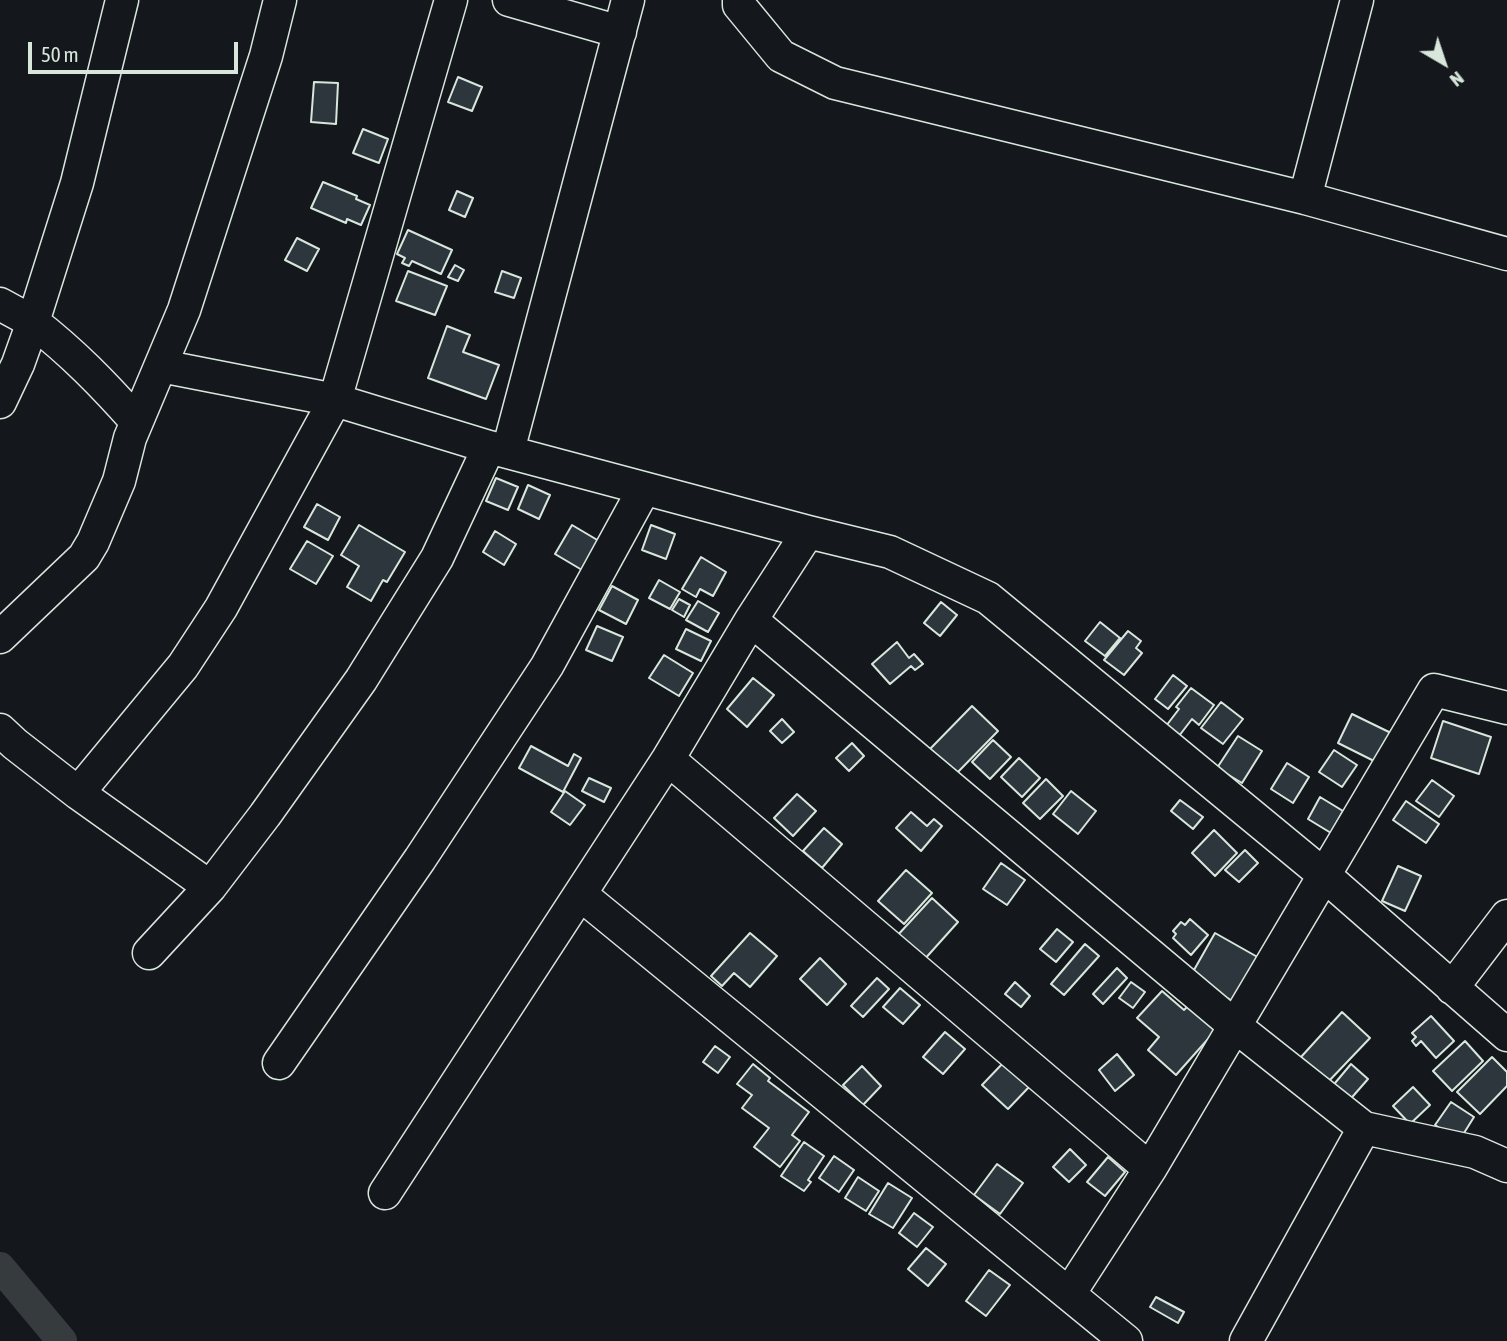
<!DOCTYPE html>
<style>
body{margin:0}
#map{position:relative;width:1507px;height:1341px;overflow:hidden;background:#14181c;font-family:"Asap Condensed",sans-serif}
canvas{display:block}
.north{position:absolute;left:1409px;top:28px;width:70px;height:70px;-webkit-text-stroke:5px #14181c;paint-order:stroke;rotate:141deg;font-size:19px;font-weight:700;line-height:28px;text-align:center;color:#d8e6dc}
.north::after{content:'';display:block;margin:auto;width:24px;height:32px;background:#d8e6dc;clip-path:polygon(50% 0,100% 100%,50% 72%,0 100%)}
.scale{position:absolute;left:28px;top:42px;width:210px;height:32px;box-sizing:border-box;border:4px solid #d8e6dc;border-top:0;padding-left:9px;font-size:21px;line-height:24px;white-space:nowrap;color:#d8e6dc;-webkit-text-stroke:5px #14181c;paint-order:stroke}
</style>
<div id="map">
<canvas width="1507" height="1341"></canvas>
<div class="north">N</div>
<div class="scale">50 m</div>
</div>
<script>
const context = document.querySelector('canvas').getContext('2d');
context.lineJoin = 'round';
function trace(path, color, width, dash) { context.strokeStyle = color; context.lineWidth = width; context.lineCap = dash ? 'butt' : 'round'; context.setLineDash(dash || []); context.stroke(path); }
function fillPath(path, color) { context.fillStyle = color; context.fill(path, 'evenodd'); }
const canal = new Path2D(`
 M0,1267L62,1341`);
const building = new Path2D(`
 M458,77L482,87L472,111L448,102Z
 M314,82L338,83L336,124L311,122Z
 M363,129L388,139L379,163L353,153Z
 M323,182L357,196L356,199L370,205L361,225L347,219L346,223L311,208Z
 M457,191L473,198L465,217L449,210Z
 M408,230L452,250L441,274L412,261L409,266L402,263L405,258L397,254Z
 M297,238L319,249L307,271L285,260Z
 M455,265L464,270L458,281L448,277Z
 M408,271L447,286L435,315L396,301Z
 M502,271L521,278L514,298L495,292Z
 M447,326L470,335L463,352L499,365L486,399L428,378Z
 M496,478L518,487L508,510L486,501Z
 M528,485L550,495L539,519L518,509Z
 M317,504L340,517L328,540L304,527Z
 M359,525L405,552L387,582L383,580L371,601L347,587L359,566L341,555Z
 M572,525L599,541L582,570L555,554Z
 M651,525L675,534L666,559L642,550Z
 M495,531L516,544L504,565L483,552Z
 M307,541L333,556L316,584L290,569Z
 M701,557L726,572L713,596L700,589L696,597L682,589Z
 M659,580L680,592L670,609L649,598Z
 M612,586L638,600L626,624L599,610Z
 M679,599L690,605L684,617L672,610Z
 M698,601L719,613L708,632L686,620Z
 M941,602L957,615L940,636L924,623Z
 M1100,622L1120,638L1105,656L1085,641Z
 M597,626L623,637L612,661L586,650Z
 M686,629L711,641L701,661L676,649Z
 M1128,631L1141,641L1136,648L1142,653L1124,675L1104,660Z
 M897,642L909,658L914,654L923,664L915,670L911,666L890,684L872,664Z
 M664,655L693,673L679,696L649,678Z
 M1173,675L1187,686L1168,709L1155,699Z
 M753,678L774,695L747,727L727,709Z
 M1191,688L1214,705L1199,725L1192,719L1179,736L1166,726L1179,709L1176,707Z
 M1221,702L1243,719L1223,744L1201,728Z
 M972,706L998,731L956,774L930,749Z
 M1352,714L1391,733L1376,762L1338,743Z
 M782,719L794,732L782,743L770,731Z
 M1443,721L1491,737L1479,774L1431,758Z
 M1238,736L1262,751L1242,783L1217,768Z
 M993,740L1011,757L990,779L972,762Z
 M852,743L864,756L849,771L836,758Z
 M531,746L568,766L574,754L581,758L563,792L519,768Z
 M1334,750L1357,765L1342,787L1319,772Z
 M1019,758L1040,778L1022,797L1001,777Z
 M1287,763L1309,777L1293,803L1271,789Z
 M589,778L611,788L604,802L582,791Z
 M1046,779L1063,796L1040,819L1023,803Z
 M1432,780L1454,796L1439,817L1416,801Z
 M565,791L585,805L570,825L551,812Z
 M1071,791L1096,811L1078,834L1053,814Z
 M797,794L816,811L793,836L774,818Z
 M1320,797L1343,811L1331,833L1308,819Z
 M1180,800L1203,817L1193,829L1171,811Z
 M1406,801L1439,824L1426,843L1393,820Z
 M911,812L927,826L934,819L942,826L921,851L896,828Z
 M824,828L842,844L822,868L803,851Z
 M1214,830L1237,853L1215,876L1192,853Z
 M1245,850L1258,863L1239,882L1225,870Z
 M1001,863L1025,880L1007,905L983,889Z
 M1398,866L1421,876L1405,911L1382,901Z
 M906,870L932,893L904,924L878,901Z
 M932,898L958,922L923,961L896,937Z
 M1190,919L1208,935L1191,955L1173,938L1176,934L1173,931L1181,922L1185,925Z
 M1057,929L1073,942L1056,962L1040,949Z
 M750,933L777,956L750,987L734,973L722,986L711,976Z
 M1215,933L1261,959L1236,1003L1190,977Z
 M1085,944L1099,956L1064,995L1051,984Z
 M820,958L846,984L827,1005L800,979Z
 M1117,968L1127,978L1103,1004L1093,994Z
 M877,978L889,989L863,1017L851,1006Z
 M1015,982L1030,996L1021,1007L1005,994Z
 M1131,982L1145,992L1133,1008L1119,998Z
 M900,988L920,1005L903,1024L883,1007Z
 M1162,991L1184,1010L1189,1005L1216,1030L1176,1075L1148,1050L1159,1037L1137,1018Z
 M1342,1012L1370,1038L1328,1082L1301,1057Z
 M1431,1016L1454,1041L1436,1058L1421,1041L1416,1046L1412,1041L1416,1037L1412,1033Z
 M945,1032L965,1049L943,1074L923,1057Z
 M1465,1041L1483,1061L1452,1091L1433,1071Z
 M715,1046L730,1057L718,1073L703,1062Z
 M1117,1054L1134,1075L1115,1091L1099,1070Z
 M1492,1057L1507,1072V1086L1480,1114L1457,1092Z
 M1004,1062L1029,1087L1008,1109L982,1085Z
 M753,1064L770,1078L768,1081L809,1112L792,1135L800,1141L780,1167L754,1147L769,1128L742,1108L752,1095L737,1084Z
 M1351,1064L1368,1079L1347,1103L1330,1089Z
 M862,1066L881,1086L863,1105L843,1085Z
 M1413,1087L1430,1105L1410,1124L1393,1106Z
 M1451,1102L1474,1117L1459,1141L1435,1125Z
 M804,1142L824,1156L808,1180L811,1182L804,1191L781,1176Z
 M1070,1149L1086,1165L1069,1182L1053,1167Z
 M834,1156L854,1170L839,1192L819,1178Z
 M1108,1157L1125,1172L1105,1196L1087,1182Z
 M997,1164L1023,1183L1000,1214L974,1195Z
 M858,1177L879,1191L866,1211L845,1198Z
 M888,1183L912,1198L893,1228L869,1214Z
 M914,1213L933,1227L917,1247L899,1233Z
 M926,1248L946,1264L928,1286L908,1269Z
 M989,1270L1010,1285L986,1316L966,1301Z
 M1156,1297L1184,1312L1178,1323L1150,1307Z`);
const minor = new Path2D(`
 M122,0L77,183L33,322C73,353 103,384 136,421
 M509,0L620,32
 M739,0V5L781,56L835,83L1305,198L1507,254
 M1305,198L1357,0
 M0,304L33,322L18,364L0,402
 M161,366L335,400L489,447L808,532L890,552L988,598L1324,875L1507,1035
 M508,451L628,0
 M751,620L1235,1026L1364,1128L1475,1152L1507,1166
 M0,637L84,557L93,542L119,481L130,438L184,310L266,56L280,0
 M0,730L15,744L78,793L183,666L221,608L335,400L451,0
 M668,759L1150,1169
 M78,793L210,887
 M580,894L1126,1341
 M149,953L210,887L265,815L361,680L437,558L489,447
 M1452,988L1507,916
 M279,1063L420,859L547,666L644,489
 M385,1193L668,759L751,620L808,532
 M1069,1294L1150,1169L1434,690L1507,708
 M1246,1341L1364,1128`);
trace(canal, '#363b3e', 30);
fillPath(building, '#2c363c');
trace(building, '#d8e6dc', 2);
trace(minor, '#d8e6dc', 35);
trace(minor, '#14181c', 32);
</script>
